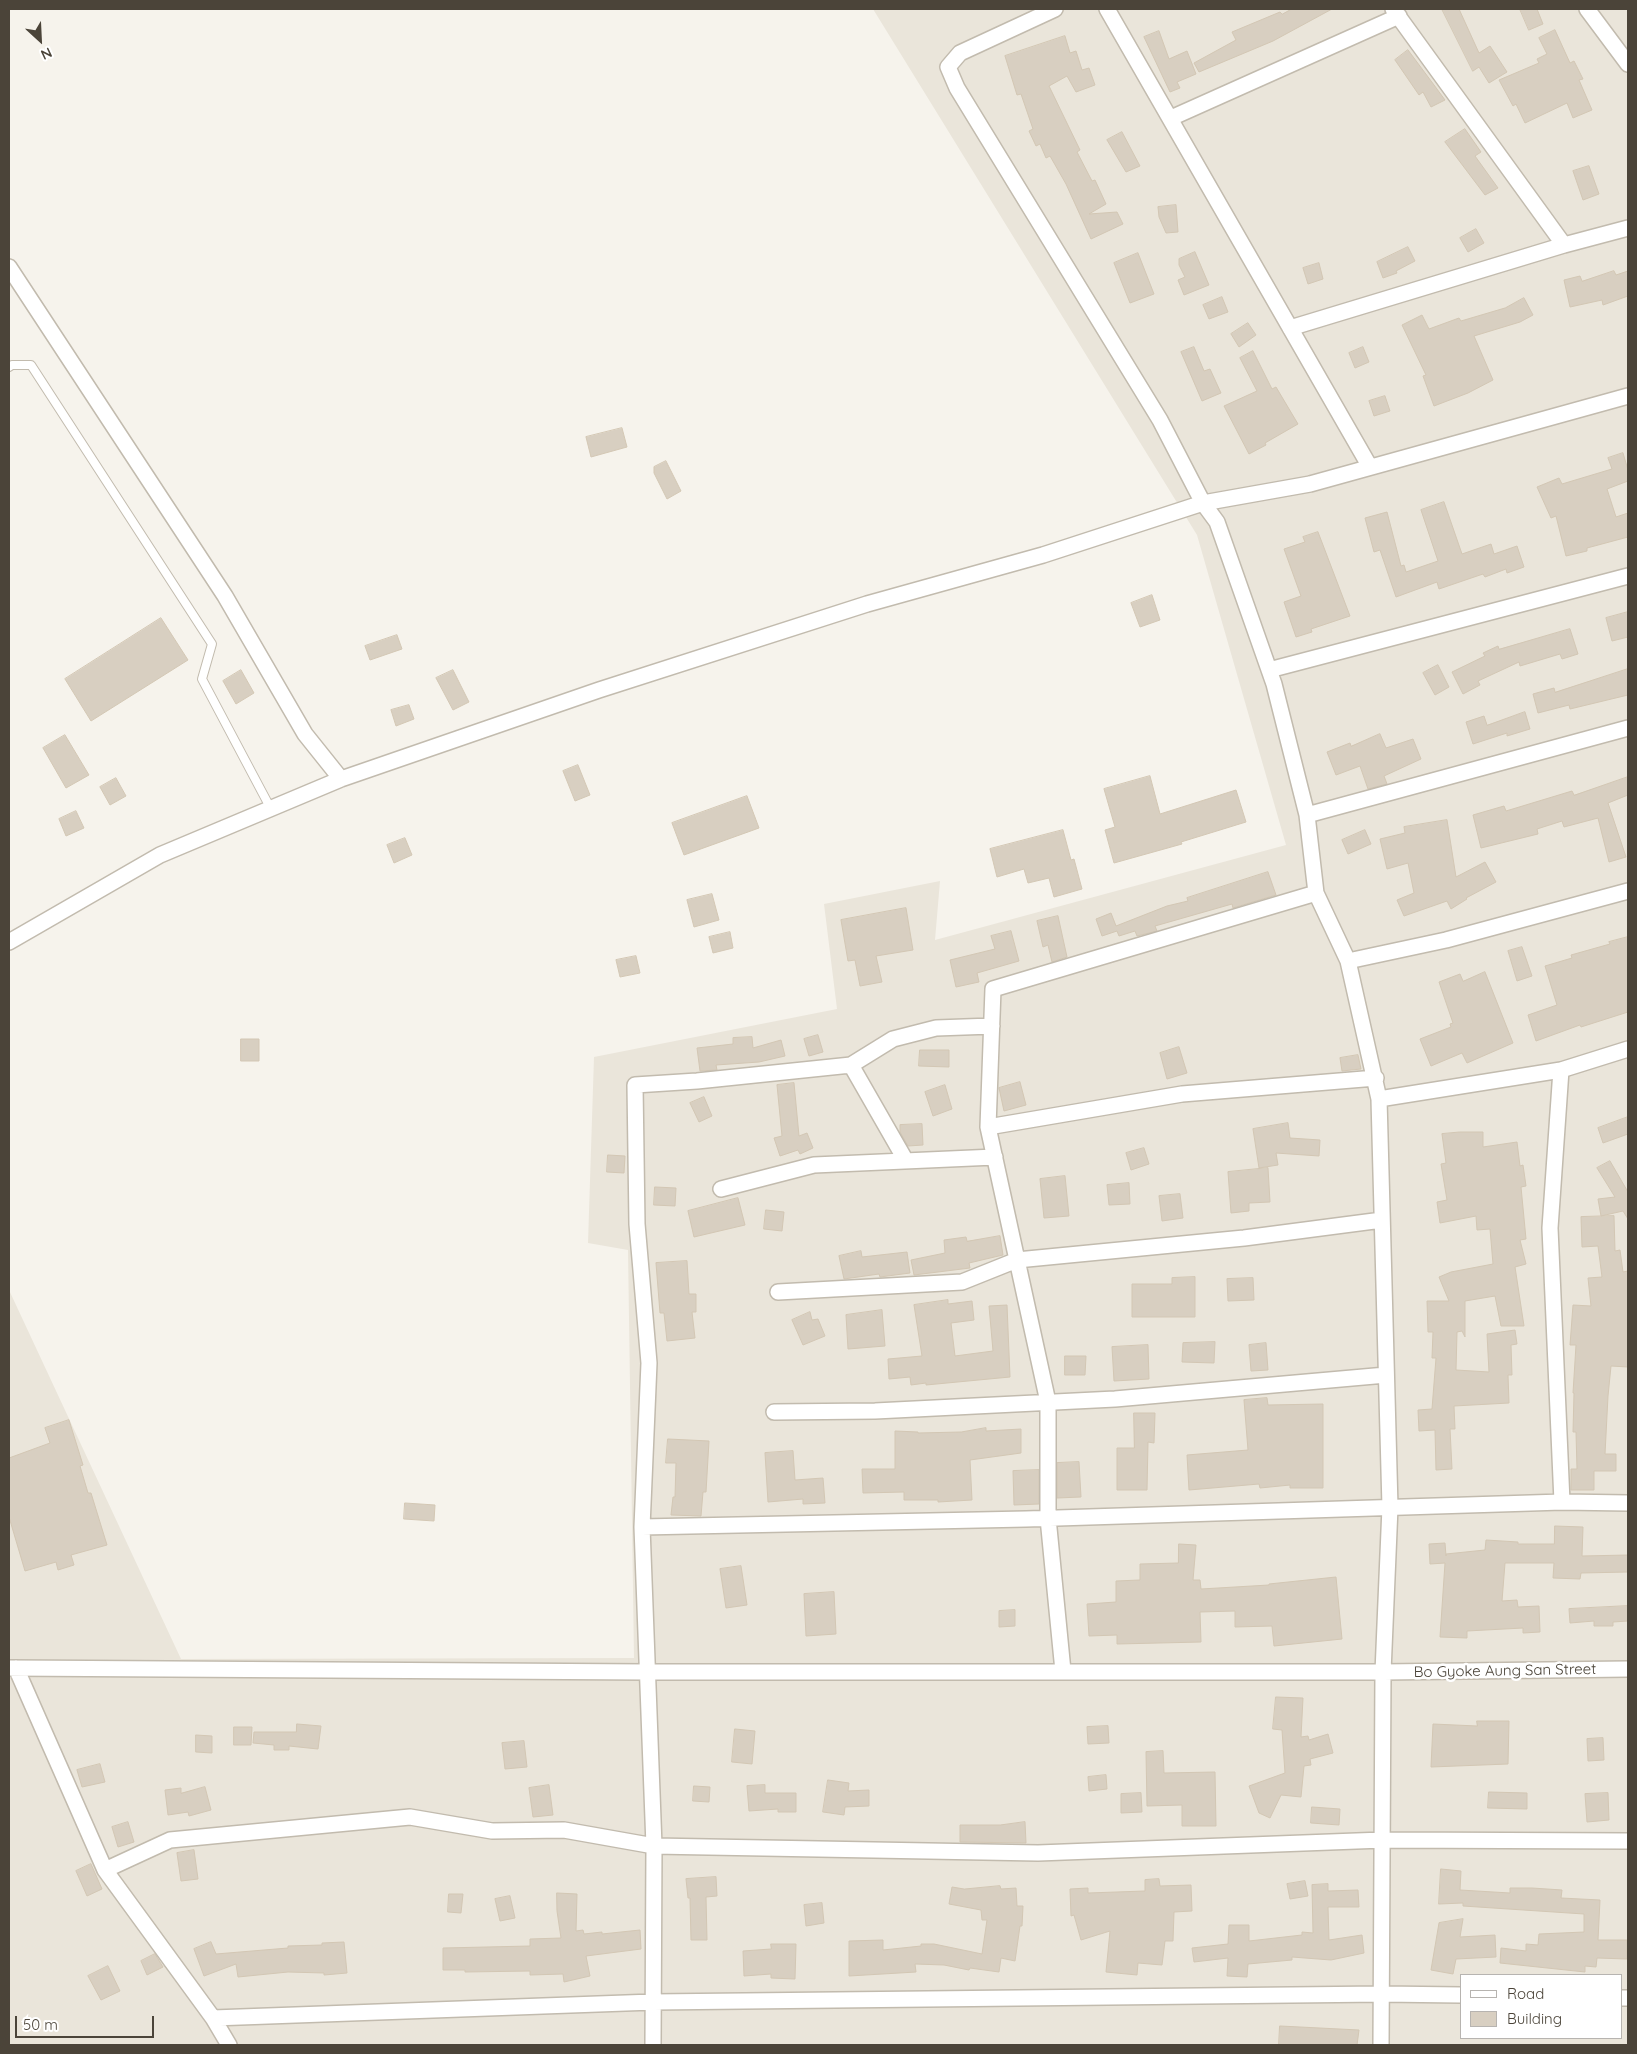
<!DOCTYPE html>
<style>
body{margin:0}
#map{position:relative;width:1637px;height:2054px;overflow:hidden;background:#f6f3ec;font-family:Quicksand,sans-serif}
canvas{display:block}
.frame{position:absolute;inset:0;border:10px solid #4b4439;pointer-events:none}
.legend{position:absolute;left:1460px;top:1974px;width:162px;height:65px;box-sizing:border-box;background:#fff;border:1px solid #b7b4b0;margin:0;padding:6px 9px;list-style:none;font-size:15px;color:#4b4439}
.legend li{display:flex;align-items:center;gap:10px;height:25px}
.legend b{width:25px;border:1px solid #b7b4b0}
.north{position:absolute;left:15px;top:15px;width:50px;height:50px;-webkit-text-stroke:4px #fff;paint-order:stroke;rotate:155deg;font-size:14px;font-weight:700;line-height:20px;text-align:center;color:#4b4439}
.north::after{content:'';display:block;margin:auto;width:18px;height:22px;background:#4b4439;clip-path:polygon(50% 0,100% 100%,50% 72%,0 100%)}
.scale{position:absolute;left:15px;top:2016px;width:139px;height:22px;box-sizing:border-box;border:2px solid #4b4439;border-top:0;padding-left:6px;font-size:15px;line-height:18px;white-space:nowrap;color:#4b4439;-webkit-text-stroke:4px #fff;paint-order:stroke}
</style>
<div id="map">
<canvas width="1637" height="2054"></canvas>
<div class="frame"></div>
<ul class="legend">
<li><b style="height:6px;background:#fff"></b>Road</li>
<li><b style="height:14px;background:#d8cfc1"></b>Building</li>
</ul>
<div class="north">N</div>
<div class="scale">50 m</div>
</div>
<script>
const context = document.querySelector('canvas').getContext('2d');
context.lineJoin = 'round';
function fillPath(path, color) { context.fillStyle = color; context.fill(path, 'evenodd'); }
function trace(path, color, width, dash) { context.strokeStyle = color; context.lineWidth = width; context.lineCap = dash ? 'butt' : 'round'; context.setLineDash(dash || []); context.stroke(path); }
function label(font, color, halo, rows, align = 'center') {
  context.font = font + ' Quicksand,sans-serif'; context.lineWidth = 5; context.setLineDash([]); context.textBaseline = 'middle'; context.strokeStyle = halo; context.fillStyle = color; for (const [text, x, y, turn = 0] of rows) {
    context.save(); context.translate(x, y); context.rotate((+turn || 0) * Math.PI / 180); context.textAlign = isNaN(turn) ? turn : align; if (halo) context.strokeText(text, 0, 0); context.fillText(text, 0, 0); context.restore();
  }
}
const residential = new Path2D(`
 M873,9H1628V2045H9V1290L181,1659L634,1658L628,1250L588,1243L594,1057L837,1009L824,904L940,881L935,940L1286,845L1197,535ZM1461,1975H1621V2038H1461Z`);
const building = new Path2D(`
 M1292,9H1332L1273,41L1199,72L1194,63L1236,40L1232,32L1280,12L1282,14Z
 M1442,9H1459L1479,53L1490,46L1507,72L1489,83L1479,67L1473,71Z
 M1520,9H1537L1543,24L1529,30Z
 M1555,30L1570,63L1574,61L1583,79L1579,80L1592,110L1573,118L1567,103L1525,123L1516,104L1513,106L1499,80L1539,63L1537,59L1547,54L1539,38Z
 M1159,31L1169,59L1187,51L1196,74L1177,82L1180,88L1170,92L1144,37Z
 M1065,36L1070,53L1076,51L1082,70L1089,68L1095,85L1076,92L1067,76L1049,86L1080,150L1077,152L1092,181L1095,180L1106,204L1089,214L1117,212L1123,224L1091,239L1066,184L1050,156L1046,158L1040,144L1036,146L1029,131L1033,129L1021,94L1017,95L1005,56Z
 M1408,50L1434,85L1445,100L1431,107L1423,92L1419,95L1395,60Z
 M1465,129L1481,152L1475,156L1498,188L1485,195L1445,142Z
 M1122,132L1140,166L1126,172L1107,140Z
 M1589,166L1599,194L1583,200L1573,171Z
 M1176,205L1178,232L1166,233L1159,217L1158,207Z
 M1476,229L1484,243L1468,252L1460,238Z
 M1408,247L1415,261L1396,271L1397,273L1383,278L1377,262Z
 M1195,252L1209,285L1184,295L1178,280L1185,277L1179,265V259Z
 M1138,253L1154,294L1130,303L1114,263Z
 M1319,263L1323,279L1308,284L1303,268Z
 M1614,271L1616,275L1628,271V296L1603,305L1602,300L1570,307L1564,280L1580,276L1582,281Z
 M1222,297L1228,312L1209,319L1203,305Z
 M1524,298L1533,315L1520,322L1474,336L1493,380L1468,393L1434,406L1423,376L1426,375L1402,325L1422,315L1429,329L1459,318L1461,321L1505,308Z
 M1248,323L1256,335L1239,347L1231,334Z
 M1194,347L1204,371L1210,369L1221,393L1202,401L1181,352Z
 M1363,347L1369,362L1355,368L1349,353Z
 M1253,351L1272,389L1276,387L1298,424L1265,443L1266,445L1249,454L1224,406L1257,391L1240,358Z
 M1385,396L1390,411L1374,416L1369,401Z
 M622,428L627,447L591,457L586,437Z
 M1623,453L1628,470V481L1607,489L1616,517L1628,513V537L1587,548V551L1566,556L1556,516L1551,518L1537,487L1559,478L1562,484L1612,469L1608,458Z
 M666,461L681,491L667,499L654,473V467Z
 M1444,502L1462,554L1491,544L1494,554L1517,546L1524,567L1507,573L1506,569L1485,577L1483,574L1439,589L1437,582L1396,597L1380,550L1374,552L1365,518L1387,512L1401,566L1404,565L1406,572L1438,561L1421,510Z
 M1318,532L1350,616L1311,629L1312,632L1296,637L1284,602L1301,596L1284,549L1305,542L1303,537Z
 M1152,595L1160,620L1140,627L1131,603Z
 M1628,612V637L1612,641L1606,618Z
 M161,618L188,660L91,721L65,679Z
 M1570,629L1578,654L1562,659L1560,654L1520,666L1519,662L1478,681L1480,685L1463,694L1452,672L1485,656L1483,653L1498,646L1499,649Z
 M397,635L402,649L370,660L365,646Z
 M1438,665L1449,687L1435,695L1423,673Z
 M1628,669V695L1570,709L1569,705L1538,713L1533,694L1554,688L1555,692Z
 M241,670L254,693L236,704L223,681Z
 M453,670L469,702L453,710L436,678Z
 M409,705L414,719L396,726L391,710Z
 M1525,712L1530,729L1507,736V733L1473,744L1466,722L1484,716L1487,725Z
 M1380,734L1386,748L1413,739L1421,759L1384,776L1387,784L1368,789L1360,766L1336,775L1327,752L1350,743L1351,746Z
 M65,735L89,775L66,788L43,748Z
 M578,765L590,795L575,801L563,771Z
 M1150,776L1160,814L1236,790L1246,822L1181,842L1182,844L1114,863L1105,830L1115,827L1104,789Z
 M1628,777V795L1608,803L1626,857L1609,862L1598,818L1564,827L1562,821L1537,829L1538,834L1481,848L1473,815L1504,806L1506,811L1572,791L1574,795Z
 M116,778L126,796L110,805L100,787Z
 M747,796L759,828L684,855L672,823Z
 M76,811L84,828L66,836L59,819Z
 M1447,820L1456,877L1485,862L1496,882L1466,898L1467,899L1451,909L1447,901L1404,916L1397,900L1414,893L1408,863L1387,869L1380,839L1405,833L1404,827Z
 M1063,830L1071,860L1074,859L1082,889L1054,897L1049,878L1028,883L1024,869L997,877L990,849Z
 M1365,830L1371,844L1348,854L1342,840Z
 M405,838L412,855L394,863L387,845Z
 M1268,872L1276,895L1233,908L1232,904L1155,926L1157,931L1137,936L1135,931L1119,936L1117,931L1102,936L1096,919L1111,913L1116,926L1167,906L1188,901L1187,898Z
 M712,894L719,920L694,927L687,900Z
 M906,908L913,950L876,956L882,982L860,986L855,960L848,961L841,920Z
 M1058,916L1067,957L1052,962L1048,945L1043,947L1037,921Z
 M1011,931L1019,961L977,973L979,982L956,987L950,960L995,949L991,936Z
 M730,932L733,948L713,953L709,937Z
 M1628,937V1012L1581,1027L1580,1025L1536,1041L1528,1015L1557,1005L1545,966L1572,958L1571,955L1610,944L1609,942Z
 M1522,947L1532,976L1517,981L1508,951Z
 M636,956L640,973L620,977L616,960Z
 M1485,972L1513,1043L1467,1063L1462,1053L1431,1066L1420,1039L1451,1027L1450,1024L1453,1023L1439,982L1460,974L1463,981Z
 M818,1035L823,1052L809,1056L804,1039Z
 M752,1037L753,1048L781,1040L785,1056L759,1062L716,1065L717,1070L700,1071L697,1048L733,1044V1038Z
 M241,1039H259V1061H241Z
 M1179,1047L1187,1073L1167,1079L1160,1053Z
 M920,1050H949V1067L919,1066Z
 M1358,1055L1361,1069L1342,1071L1340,1058Z
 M1020,1082L1026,1105L1004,1111L999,1088Z
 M794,1083L799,1136L807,1133L813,1148L800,1154L798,1150L780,1156L774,1138L782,1136L777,1085Z
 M945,1085L952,1109L933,1116L925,1092Z
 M704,1097L712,1116L699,1122L690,1103Z
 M1628,1117V1134L1603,1143L1598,1128Z
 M1288,1123L1290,1138L1320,1140L1319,1156L1276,1153L1278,1165L1259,1168L1253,1129Z
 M922,1124L923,1145L908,1146L900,1132V1125Z
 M1460,1132H1483V1147L1517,1142L1520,1166L1523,1165L1526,1186L1521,1187L1526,1239L1520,1240L1526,1264L1515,1267L1524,1326H1501L1495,1296L1465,1301V1337L1462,1331L1457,1332L1456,1370L1489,1372L1487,1334L1515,1330L1517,1344L1511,1345L1512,1375H1508L1509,1403L1454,1406L1455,1429H1450L1452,1469L1436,1470L1435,1430L1419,1431L1418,1410L1432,1409L1436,1358H1432L1433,1332H1428L1427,1301H1449L1439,1277L1451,1272L1493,1264L1490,1229L1477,1230L1476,1216L1440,1223L1437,1202L1447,1200L1441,1164L1446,1163L1442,1134Z
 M1144,1148L1149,1164L1131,1170L1126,1153Z
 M608,1155L625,1156L624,1173L607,1172Z
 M1610,1161L1628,1192V1219L1623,1211L1601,1216L1598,1199L1615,1197L1597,1168Z
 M1268,1168L1270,1202L1249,1203V1211L1231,1213L1228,1172Z
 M1065,1176L1069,1216L1044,1218L1040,1179Z
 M1129,1183L1130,1204L1109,1205L1107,1185Z
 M655,1187L676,1188L675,1206L654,1205Z
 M1180,1194L1183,1218L1162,1221L1159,1196Z
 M738,1198L745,1225L694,1237L688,1211Z
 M766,1210L784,1212L782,1231L764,1229Z
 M1614,1216L1615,1251L1620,1250L1623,1272L1628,1271V1367L1611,1366L1608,1396L1605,1454H1616V1471H1594V1490H1571V1469H1577L1576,1432H1573L1574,1393H1573L1576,1345H1570L1573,1305L1591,1306L1588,1278L1602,1277L1598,1246L1582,1247L1581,1217Z
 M1000,1236L1003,1255L969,1263L970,1268L914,1275L911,1260L945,1253L944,1240L966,1237L967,1241Z
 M861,1251L862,1257L907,1252L910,1273L880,1277L879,1274L844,1279L839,1256Z
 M687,1261L689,1294H696V1312H692L695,1338L667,1341L664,1313H660L656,1263Z
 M1195,1277V1317H1132V1284H1172V1278Z
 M1253,1278L1254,1300L1228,1301L1227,1279Z
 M948,1300V1304L972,1301L974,1320L951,1323L955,1356L993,1351L989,1306L1007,1305L1010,1377L926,1385V1383L911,1385L910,1377L889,1379L888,1359L922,1356L914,1305Z
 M882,1310L885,1346L848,1349L846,1315Z
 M810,1312L812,1320L818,1319L825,1336L803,1345L792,1320Z
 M1215,1342L1214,1363L1182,1362L1183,1343Z
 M1266,1343L1268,1370L1251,1371L1249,1345Z
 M1148,1345L1149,1379L1114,1381L1112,1347Z
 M1065,1356H1086L1085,1375H1065Z
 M1267,1398L1268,1405L1323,1404V1488H1290V1485L1260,1488L1259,1484L1189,1490L1187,1455L1248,1450L1244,1400Z
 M1134,1413H1155L1154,1443L1148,1442L1147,1490H1117V1448H1134Z
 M69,1420L83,1465L80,1466L88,1493H91L107,1545L71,1555L74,1565L58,1570L56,1562L25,1571L9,1517V1458L50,1443L45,1428Z
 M986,1428V1431L1021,1429V1453L970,1460L972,1500L938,1502V1500H904V1492L863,1493L862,1469H895V1431L918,1432V1433L961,1432Z
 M668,1439L709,1441L706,1492H703L701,1516L671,1515L673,1497H675L676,1463H666Z
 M793,1451L795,1480L823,1478L825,1503L803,1504V1499L768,1502L765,1453Z
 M1079,1462L1081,1497L1057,1498V1463Z
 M1039,1470V1504L1014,1505L1013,1471Z
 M405,1503L435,1505L434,1521L404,1519Z
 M1555,1526L1583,1527L1582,1556L1628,1555V1572L1581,1573L1580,1579L1553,1578L1554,1563H1505L1502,1601L1517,1600L1518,1607L1539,1606L1540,1632L1523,1633V1628L1467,1631V1638L1440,1637L1445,1563L1430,1564L1429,1544L1445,1543L1446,1556V1554L1485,1550L1486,1540L1518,1542V1544H1554Z
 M1179,1544L1196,1545L1193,1580H1200L1201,1589L1269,1585V1584L1336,1577L1342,1639L1274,1646L1272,1626L1235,1627V1611L1200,1612L1201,1642L1117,1644V1635L1089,1636L1087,1604L1116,1602V1581L1140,1580V1564L1178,1563Z
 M741,1566L747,1605L726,1608L720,1569Z
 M834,1592L836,1634L806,1636L804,1594Z
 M1628,1606V1621L1613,1622V1626H1594V1621L1570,1623L1569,1609Z
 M1015,1610V1626L999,1627V1611Z
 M1276,1697L1303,1698L1301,1737L1308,1736L1309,1740L1328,1734L1333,1753L1310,1759L1311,1765L1304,1766L1301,1797L1281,1795L1270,1818L1259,1813L1249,1786L1285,1773L1282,1730L1273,1729Z
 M1477,1721H1509L1508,1764L1431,1767L1433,1724L1477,1726Z
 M297,1724L321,1726L318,1749L289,1746V1750H274V1745L253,1743L254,1732H296Z
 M1108,1726L1109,1743L1088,1744L1087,1727Z
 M234,1727H252L251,1745H234Z
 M735,1729L755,1731L752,1764L732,1762Z
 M196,1735L212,1736V1753L196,1752Z
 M1603,1738L1604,1760L1588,1761L1587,1739Z
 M524,1741L527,1767L505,1769L502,1743Z
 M1163,1751L1164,1773L1215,1772L1216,1826H1182V1805L1147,1806L1146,1752Z
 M100,1764L105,1782L82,1787L77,1770Z
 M1106,1775L1107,1789L1089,1791L1088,1777Z
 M828,1780L849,1783L848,1791L869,1790V1806L845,1807L844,1815L823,1812Z
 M549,1785L553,1815L533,1817L529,1788Z
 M765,1785V1793H796V1812H778V1809L749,1811L747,1786Z
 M694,1786L710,1787L709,1802L693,1801Z
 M205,1787L211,1810L189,1816L188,1812L168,1815L165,1790L181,1788V1793Z
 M1489,1792L1527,1793V1809L1488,1808Z
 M1141,1793L1142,1812L1121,1813V1794Z
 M1608,1793L1609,1820L1587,1822L1585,1794Z
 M1312,1807L1340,1809L1339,1825L1311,1823Z
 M128,1822L134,1842L118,1847L112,1827Z
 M1025,1822L1026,1843L960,1842V1825H1000Z
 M194,1850L198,1879L181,1881L177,1853Z
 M91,1864L102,1889L87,1896L76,1871Z
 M1441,1869L1461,1871L1460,1890L1510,1893V1888H1532L1562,1890L1561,1898L1600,1900L1598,1940H1627V1959L1597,1958L1596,1967L1585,1966V1972L1500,1963L1501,1948L1526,1951V1944L1538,1945L1539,1934L1584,1932V1914L1463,1906V1903L1439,1904Z
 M716,1877L717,1896L706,1897L707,1940H691L690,1898H688L686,1879Z
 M1159,1879L1160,1886L1191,1885L1192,1911L1174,1912L1173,1941H1165L1162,1965L1138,1963L1137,1975L1106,1972L1110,1931L1081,1940L1074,1915L1071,1916L1070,1889L1088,1888V1893L1145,1891V1880Z
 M1305,1881L1308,1896L1290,1899L1287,1884Z
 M1328,1884V1891L1358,1890L1359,1907H1328L1329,1940L1362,1935L1364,1953L1331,1960L1292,1957V1960L1248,1964L1247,1977L1227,1976L1228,1958L1194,1962L1192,1948L1228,1944L1229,1925H1249V1941L1302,1935V1932L1313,1933L1312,1885Z
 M1000,1886L1001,1889L1016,1888L1017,1906H1023L1022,1926H1020L1015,1961L1001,1958L999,1972L970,1968L969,1970L944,1965L915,1964L916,1972L849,1976V1941L883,1940V1950L921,1946V1944H934L982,1954L987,1920H982L981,1910L949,1904L952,1887L964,1889Z
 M557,1893L577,1894L576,1931L583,1930L584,1934L602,1932V1934L640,1930L641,1949L586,1956L590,1976L564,1982L563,1974L530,1975V1971L465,1972V1970H443V1948L530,1946V1939L561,1938L557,1911Z
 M449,1894H463L461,1913L448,1912Z
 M510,1896L515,1918L500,1921L495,1899Z
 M822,1903L824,1923L806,1926L804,1905Z
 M1463,1919L1460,1937L1495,1935L1496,1957L1456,1959L1453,1974L1431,1970L1439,1923Z
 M211,1942L216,1954L288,1948V1946L322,1945V1943L344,1942L347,1973L324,1975V1973L288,1972L238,1977L236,1964L204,1976L194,1949Z
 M771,1944H796L795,1979L771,1978V1974L744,1976L743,1951L771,1949Z
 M155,1954L163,1967L147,1975L141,1961Z
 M108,1966L120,1991L101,2000L88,1976Z
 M1280,2026L1359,2030L1357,2045H1279Z`);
const lane = new Path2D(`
 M9,367L12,365H31L212,644L202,679L271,809`);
const street = new Path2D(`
 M1055,9L960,53L948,67L957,88L1160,420L1203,503L1217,522L1274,684L1307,815L1316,893L1348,961L1379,1099L1390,1507L1383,1672L1381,2045
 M1107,9L1370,467
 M1393,9L1564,245
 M1587,9L1628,64
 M1171,118L1399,16
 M9,267L225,596L305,734L341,779
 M1290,328L1564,245L1628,228
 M1269,670L1628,576
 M1307,815L1628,728
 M9,942L160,855L341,779L599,690L867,604L1043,555L1203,503L1310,484L1628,396
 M1348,961L1446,940L1628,891
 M851,1065L906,1161
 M1561,1070L1550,1228L1562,1502
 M1379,1099L1561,1070L1628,1049
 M988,1127L1182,1094L1376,1078
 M721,1189L814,1165L995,1157
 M778,1292L962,1282L1017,1260L1244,1238L1382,1220
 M774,1412L875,1411L1115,1399L1386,1375
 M642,1527L1026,1519L1562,1502L1628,1503
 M9,1668L647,1672H1383L1628,1669
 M16,1668L105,1870L213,2018L229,2045
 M1063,1671L1048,1518V1402L988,1127L993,989L1316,893
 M105,1870L170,1840L410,1817L492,1831L564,1830L654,1846L1038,1853L1383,1840L1628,1841
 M1621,1998H1628
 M213,2018L653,2002L1382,1994L1461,1995
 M653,2045L654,1846L642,1527L649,1363L637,1224L635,1085L697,1081L851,1065L893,1039L936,1028L992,1026`);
const streetNames = [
 ["Bo Gyoke Aung San Street",1505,1671,-1]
];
fillPath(residential, '#eae5da');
fillPath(building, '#d8cfc1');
trace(building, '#d3c7b4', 1);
trace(lane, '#c2bbae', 10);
trace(street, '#c2bbae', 18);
trace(lane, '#fff', 8);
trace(street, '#fff', 15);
label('15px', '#4b4439', '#fff', streetNames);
</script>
